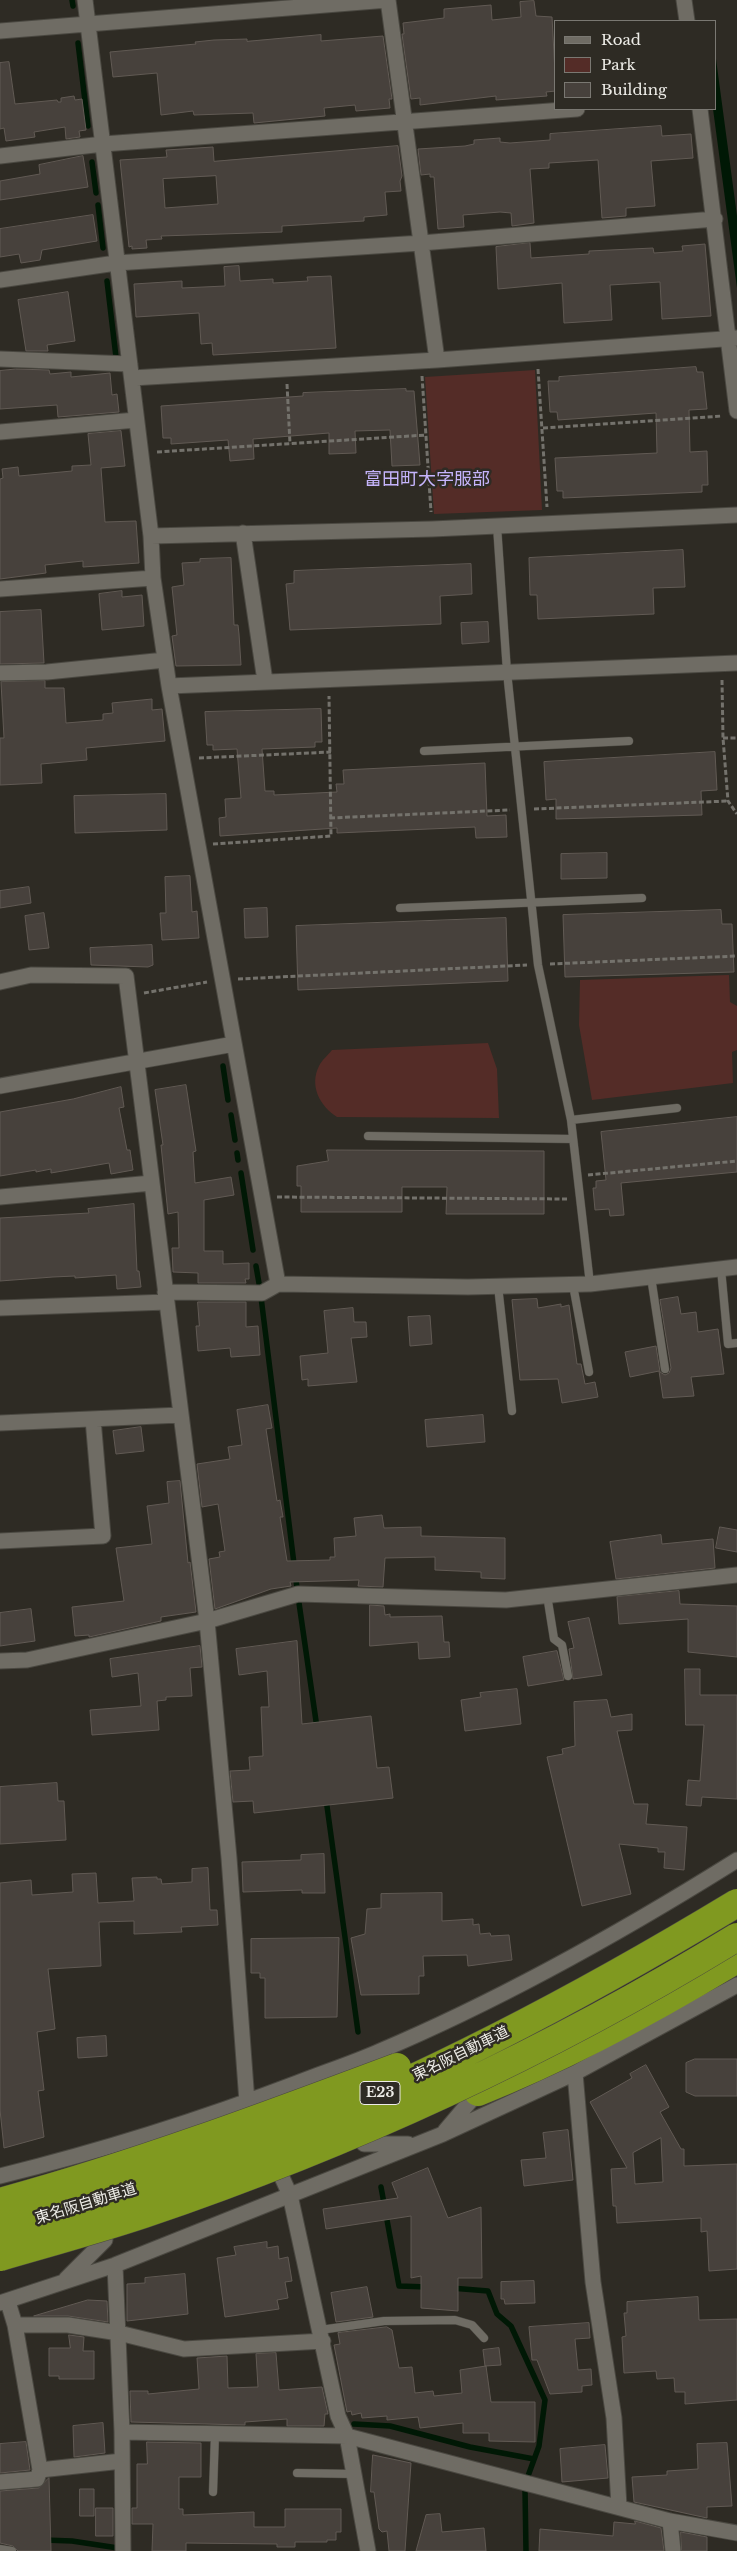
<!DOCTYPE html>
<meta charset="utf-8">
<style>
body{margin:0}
#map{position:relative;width:737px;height:2551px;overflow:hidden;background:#2e2b24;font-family:"Libre Baskerville",serif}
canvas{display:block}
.legend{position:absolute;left:554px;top:20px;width:162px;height:90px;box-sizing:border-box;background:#2e2b24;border:1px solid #7a7872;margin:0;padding:6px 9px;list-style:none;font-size:15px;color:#edece7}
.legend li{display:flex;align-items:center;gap:10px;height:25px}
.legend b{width:25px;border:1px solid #7a7872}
</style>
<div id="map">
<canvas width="737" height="2551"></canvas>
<ul class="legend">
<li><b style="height:6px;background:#6f6c64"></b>Road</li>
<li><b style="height:14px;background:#542c27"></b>Park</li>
<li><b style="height:14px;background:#47413c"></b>Building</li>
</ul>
</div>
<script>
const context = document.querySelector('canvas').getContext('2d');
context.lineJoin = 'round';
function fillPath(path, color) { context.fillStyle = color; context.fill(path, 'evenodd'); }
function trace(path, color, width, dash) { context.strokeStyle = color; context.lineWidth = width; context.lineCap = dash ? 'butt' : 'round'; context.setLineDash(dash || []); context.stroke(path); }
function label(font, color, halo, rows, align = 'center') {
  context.font = font + ' "Libre Baskerville","Noto Sans JP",serif'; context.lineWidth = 5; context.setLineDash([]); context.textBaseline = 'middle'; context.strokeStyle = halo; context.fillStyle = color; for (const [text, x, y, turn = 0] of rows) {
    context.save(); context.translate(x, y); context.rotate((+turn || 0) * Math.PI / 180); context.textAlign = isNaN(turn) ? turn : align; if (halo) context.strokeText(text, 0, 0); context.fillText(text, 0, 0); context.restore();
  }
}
const green = new Path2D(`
 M535,370L542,510L434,514L425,377Z
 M729,975L730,1002L737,1006V1050L732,1052L733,1083L592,1100L579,1025L580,980Z
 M488,1043L497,1069L499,1118L337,1117C320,1106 309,1086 319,1066C322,1060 328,1055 332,1050Z`);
const water = new Path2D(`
 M716,59L737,216V288L713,109H716Z`);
const stream = new Path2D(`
 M72,0L73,6
 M78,43L88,126
 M92,162L96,193
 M98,205L103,248
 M107,281L116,357
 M223,1066L228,1100
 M231,1115L235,1140
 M237,1153L238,1160
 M241,1173L253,1250
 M256,1266L260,1289
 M261,1297L297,1588
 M299,1603L317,1728
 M326,1799L358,2032
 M381,2187L399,2286L427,2287
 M451,2288L488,2291L497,2314L511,2326L545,2400L539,2446L528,2476
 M354,2424L390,2426L470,2447L534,2459
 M525,2489L526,2551
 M44,2540L72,2541L118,2548`);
const building = new Path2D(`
 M534,1L536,16L552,17L556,91L546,92L547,96L496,100V96L420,105V98L411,99L402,34H404L403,23L444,18V9L491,5L492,20L521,17L520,2Z
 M321,35V41L383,36L392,99H389L390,108L356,111L355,105L324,108L325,116L254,123L253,113L194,115L193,111L161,115L157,73L113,77L110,52L196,44L195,42L214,40L247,39V41Z
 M9,62L15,104L57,100L58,102H61V98L74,96L75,100L82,99L86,130L79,131L80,137L66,139L65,127L34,132L35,137L6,141L4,128L0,129V63Z
 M661,126L662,136L691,134L693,158L651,161L655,206L626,208V216L602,218L598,160L549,163V168L530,169L534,223L512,226L511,213L500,212L463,215L464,227L438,229L434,177H430V174L421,175L418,149L465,146L474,144V140L500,138V142L510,143L550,140V134Z
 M398,146L402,176L400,181L401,191L385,192L387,215L364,217V221L282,226V232L161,236L162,239L146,240L147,248L132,249V246L129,247L120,160L167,157L166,150L213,147L214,161ZM216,176L218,204L165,208L163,179Z
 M83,156L88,187L0,200V181L40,174L39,165Z
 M93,215L97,241L42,250L40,260L21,263L19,254L0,257V229Z
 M530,243L531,258L589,254V251L653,248L654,253L683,251L682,246L705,244L711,316L662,319L660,282L610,285L612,320L564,323L562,283L498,289L496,247Z
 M239,266L240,281L273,279V283L308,281L307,277L331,276L336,348L213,355L212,343L201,344L199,313L136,317L134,284L182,281V288L225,286L224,267Z
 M68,292L75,341L47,345L48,351H26L18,300Z
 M696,367L697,372H703L707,409L689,410L690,452L707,451L708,485H702V492L563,498V491H557L555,458L657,453L656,413L558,420L557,412H550L548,381H559V377Z
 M16,369L49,370L50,374L71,372V377L110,373L112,395L117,394L119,412L58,417L57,405L0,409V371Z
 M406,389V391H414L420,465L392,466L390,430L355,431L356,453L329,454V433L253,439L254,459L230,461L228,440L171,444V438H163L161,406L303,396V393Z
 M121,431L125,466L101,468L105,522L136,521L139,563L83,567V561L45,565L46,573L0,579V479L3,478L2,469L18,467L19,476L72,471V466L91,465L88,434Z
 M683,550L685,587L653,588L654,614L538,619L537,595H530L529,558Z
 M231,558L234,625H238L239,634L241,665L176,666L172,636L177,635L172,587L184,585L182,563L200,562V559Z
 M471,564L472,594L440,596L441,624L290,630L286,584L294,583V571Z
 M122,591V597L142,595L144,626L102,630L99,594Z
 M41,610L44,663L0,664V612Z
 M488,622L489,642L462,644L461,623Z
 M45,681V688H64L66,723L103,720V714L113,713L112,703L152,699V710L162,709L165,741L86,748L87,760L41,764L42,783L0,785V738H4L1,682Z
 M321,709L322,742H315V747L262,749L265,791H274V795L337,792L336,784H344L343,770L485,763L487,816L506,815L507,837L476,838L475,827L337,833V828L220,836L219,818L226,817L225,799L241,798L237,749L213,750V745H207L205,712Z
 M715,752L717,790L701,791L702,815L556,819V799L546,800L544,762Z
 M166,794L167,830L75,833L74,796Z
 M607,853V878L561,879V854Z
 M190,876L192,912L197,911L199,938L162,940L160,913H166L165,877Z
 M29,887L31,903L0,908V891Z
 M267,908L268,937L245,938L244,909Z
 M721,910L722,924H732L734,972L565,977L563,915Z
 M44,913L49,948L29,950L25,916Z
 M506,918L508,981L298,990L296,926Z
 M152,945L153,965L148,967L91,965L90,948Z
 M186,1085L196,1151L193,1152L195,1183L231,1177L234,1195L204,1200V1251H223V1264L249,1263V1279H245L246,1283H198V1273L173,1272L172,1248H179L178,1212L168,1214L161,1145H163L155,1090Z
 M121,1087L124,1107L119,1108L127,1150H130L133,1170L111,1174L109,1163L51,1173V1169L36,1172V1170L0,1176V1112L73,1099Z
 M737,1117V1172L621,1183L624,1215L610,1216L609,1209L595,1210L593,1188H596V1181L606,1180L601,1132Z
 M327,1150L544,1151V1214H446L447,1187H402V1212H301V1186H297V1166L328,1161Z
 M134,1204L137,1271H139L141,1287L117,1289L116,1275L75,1278V1276L53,1277L0,1281V1218L89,1213L88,1209Z
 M678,1297L681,1314L696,1312L698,1332L718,1329L724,1374L691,1377L694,1396L663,1398L659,1371L630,1377L625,1352L656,1346L660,1372L665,1375L669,1373L671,1368L660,1300Z
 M537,1299L538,1308L561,1304V1307L569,1305L577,1364H581L585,1384L595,1382L598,1397L562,1403L558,1379L520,1380L512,1300Z
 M198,1302H246V1327L258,1326L260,1355L231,1357L230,1348L198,1351L196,1326H199Z
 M353,1308L354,1322H366L367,1337L351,1338L357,1382L308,1386V1379L302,1380L300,1356L328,1353L324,1311Z
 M430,1316L432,1344L410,1346L408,1317Z
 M268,1405L272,1428L266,1429L277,1501L280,1500L283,1517H280L287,1561L330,1560V1557H335L334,1538L356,1536L354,1518L382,1515L384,1528L421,1527V1536L505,1538V1579L481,1578V1572L435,1570V1557L385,1558L383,1587L358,1586L359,1580L290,1582L291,1586L271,1589L215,1609L209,1559L220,1557L219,1552L225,1551L218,1504L202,1507L197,1464L230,1459L228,1447L242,1445L237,1410Z
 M483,1415L485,1442L427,1447L425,1420Z
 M141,1427L144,1451L116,1454L113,1431Z
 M180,1481L188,1563L190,1562L196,1612L161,1617V1621L89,1637V1635L75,1636L72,1607L124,1601L116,1548L152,1544L147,1506L169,1503L167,1482Z
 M720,1527L737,1530V1552L716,1548Z
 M661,1535L662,1544L713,1539L715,1568L616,1579L610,1542Z
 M679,1591L680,1604L737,1606V1657L688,1652V1619L619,1624L617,1597Z
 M370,1605L384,1606L385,1615L390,1614V1617L442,1616L444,1642H449L450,1657L419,1659L418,1642L370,1646Z
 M31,1609L35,1641L0,1646V1613Z
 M589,1618L602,1675L573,1679L569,1649L574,1648L568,1622Z
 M297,1641L302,1724L371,1716L377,1768L389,1767L393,1798L254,1813L253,1801L233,1802L230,1771L250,1770L249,1757L263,1756L261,1707H269L267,1671L239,1675L236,1649Z
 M200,1646L202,1667L190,1668L192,1696L166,1697V1700L157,1701L159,1730L92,1735L90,1710L141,1706L138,1673L112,1677L110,1659Z
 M557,1651L564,1680L528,1686L523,1657Z
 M685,1669H700V1695H737V1799L702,1797L701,1806L686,1805L688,1780L700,1781L704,1725H686Z
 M517,1689L521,1724L465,1731L461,1700L481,1697L480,1693Z
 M607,1700L611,1717L632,1714V1730L617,1731L634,1804H648L646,1824L687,1827L684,1870L664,1868L665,1852H658V1848L619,1844L631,1894L582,1906L547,1757L563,1754L562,1749L575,1746L574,1702Z
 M57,1783L58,1801H64L66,1840L0,1844V1787Z
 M324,1854L325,1893H302V1890L243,1892L242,1862L301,1860V1855Z
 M208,1868L210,1910H217L218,1925L181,1927L182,1932L134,1934V1921L99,1922L101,1966L48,1969L55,2029L37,2032L44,2090L38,2091L44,2137L4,2148L0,2110V1883L31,1880L32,1895L73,1892L72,1874L96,1873L98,1903L134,1901L132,1878L157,1877V1879H161L162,1884L192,1882V1869Z
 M442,1893V1921L473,1919V1925L479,1924L480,1934L490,1933L491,1936L509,1935L512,1960L468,1966L467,1955L423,1956L424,1976H419V1994L361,1995L351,1938L365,1934L367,1909L381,1908V1894Z
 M339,1938L337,2017L265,2018V1978H260V1973H251V1939Z
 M106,2036L107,2056L78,2058L77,2038Z
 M695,2059H737V2096H695L686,2092V2063Z
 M646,2065L669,2107L660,2112L681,2149H684V2166L737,2164V2269L709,2271L707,2231L701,2232V2218L617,2223L616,2206H613L611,2169L627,2168L590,2102L632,2078L630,2074ZM661,2138L663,2182L635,2184L633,2153Z
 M568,2130L573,2180L524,2186L521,2160L546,2158L543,2133Z
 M428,2168L448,2218L481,2207L482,2278H458V2311L421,2308V2276L411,2278V2216L326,2229L323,2209L398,2198L392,2183Z
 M267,2242V2248L278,2246L279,2259L288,2257L292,2281L285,2282L288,2298L277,2300L279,2309L225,2317L217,2258L236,2255L234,2247Z
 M185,2274L188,2314L127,2321V2284L145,2283V2278Z
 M534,2281L535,2303L505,2304L504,2299H501V2282Z
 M367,2287L373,2317L336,2322L331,2293Z
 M698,2297L699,2320L737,2319V2400L685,2404V2392H675L674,2378L657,2379L656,2371L624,2373L622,2337L626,2336L624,2313H627V2302Z
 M88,2300L107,2301L108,2322L68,2316H34Z
 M589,2323L590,2338L575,2339L578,2370L591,2369L592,2385L582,2386V2392L550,2394L537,2360H532L529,2327Z
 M387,2327L392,2330L399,2368L412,2367L415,2393L433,2391L434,2396L462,2393L460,2370L486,2366L491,2402H535V2442L489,2441V2433H463V2423L420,2428L418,2417L387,2420V2416L362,2418L361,2413L352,2415L351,2411L347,2412L334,2345L340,2344L338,2333Z
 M69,2335L84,2337L83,2351H94V2379H59V2376H49V2348H70Z
 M499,2348L501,2365L485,2366L483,2350Z
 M276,2353L279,2390L322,2387L328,2414H325L324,2426H287V2419L245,2422V2425L131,2422L130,2391H148V2394L199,2389L197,2358L227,2356L228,2388L258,2387L256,2354Z
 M103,2423L105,2453L74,2457L73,2426Z
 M26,2442L30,2470L0,2473V2444Z
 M147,2442L201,2443V2477H179V2509H183V2515L254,2512V2527H285V2509H341V2532H336V2540H327V2542H295V2547H277V2544L186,2543V2551H152L153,2524H132V2508H137V2464H147Z
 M727,2443L732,2506L707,2507V2518L634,2502L632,2477L667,2475V2471L698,2469L697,2444Z
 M605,2445L608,2478L562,2482L560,2449Z
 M373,2455L411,2463L405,2551H389L387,2531L382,2532L379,2529L374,2492H371Z
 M49,2478L51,2551H18L13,2546L0,2543V2491L38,2488Z
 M80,2489H94V2516H80Z
 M96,2508H113V2536H96Z
 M440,2514L442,2532L484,2528L486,2551H416L426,2515Z
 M635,2521L661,2528L664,2551H539L540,2529L613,2536L614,2522L635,2524Z
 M681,2532L707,2537V2551H682Z`);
const path = new Path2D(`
 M538,369L547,507
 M422,376L431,512
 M287,384L290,444
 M543,428L722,416
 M157,452L426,435
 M722,680L723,738L728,801L737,814
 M723,738H737
 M199,758L331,752
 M534,809L728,801
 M330,818L510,810
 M213,844L331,836L329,696
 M550,964L737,956
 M238,979L527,965
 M144,993L207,982
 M588,1175L737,1161
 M277,1197L569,1199`);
const lane = new Path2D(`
 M497,526L507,672L538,965L571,1120L590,1284
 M424,751L629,741
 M400,908L642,898
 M571,1120L677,1108
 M368,1136L573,1139
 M721,1269L728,1344L737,1343
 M651,1277L665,1369
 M573,1285L589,1372
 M498,1286L512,1411
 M547,1595L554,1639L562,1645L568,1676
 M320,2330L384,2321L455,2320L472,2325L484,2338
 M297,2473L355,2474
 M213,2492L215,2434
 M0,2549L12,2551`);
const street = new Path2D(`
 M85,0L151,536L153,578L169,686L278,1284
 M388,0L437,360
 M684,0L687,21
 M0,31L388,0
 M700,109L737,411
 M0,156L103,144L577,109
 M0,280L116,263L421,243L715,219
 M0,359L130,364
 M132,378L437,360L737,338
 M0,432L136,420
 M243,533L265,681
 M151,536L432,529L737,515
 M0,589L153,578
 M0,673L47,672L165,660
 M169,686L737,663
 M0,982L31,975L126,976L207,1621L229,1858L247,2102L257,2126
 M0,1086L234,1044
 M0,1197L152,1183
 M165,1292L262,1293L278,1284L468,1287L590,1284L737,1267
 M0,1308L167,1302
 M0,1423L180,1415
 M0,1541L103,1536L93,1419
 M0,1661L27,1660L207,1621L298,1594L506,1600L737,1575
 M575,2073L593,2282L614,2418L619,2507
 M445,2131L478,2092
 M364,2144H408
 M274,2160L290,2195L338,2416L347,2436L368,2551
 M0,2176C101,2151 200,2120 297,2083C325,2072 353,2063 380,2051C505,1998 622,1932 737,1860
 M115,2265L122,2432L123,2551
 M66,2279L105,2240
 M0,2303L115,2265L443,2134L575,2073L737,1985
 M15,2325H68L119,2333L184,2349L323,2341
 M122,2432L347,2436L670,2521L737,2533
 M40,2470L122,2461
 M0,2482L37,2479L40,2470L15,2325L8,2302
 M670,2521L673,2551`);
const highway = new Path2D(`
 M478,2092C569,2056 653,2010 737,1959`);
const highwayBridge = new Path2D(`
 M0,2202C135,2165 266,2116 397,2067
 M0,2230C94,2203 186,2173 277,2137C437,2074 590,1992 737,1903
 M0,2257C48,2243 96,2230 144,2214C350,2144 551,2051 737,1937`);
const shields = [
 [380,2093,40]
];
const shieldNames = [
 ["E23",380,2093]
];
const streetNames = [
 ["東名阪自動車道",461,2054,-26],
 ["東名阪自動車道",86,2204,-17]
];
const quarterNames = [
 ["富田町大字服部",427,480]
];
fillPath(green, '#542c27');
fillPath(water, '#001805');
trace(stream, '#001805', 5.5);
fillPath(building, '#47413c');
trace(building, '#615a54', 1);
trace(lane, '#4a4841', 9);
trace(street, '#4a4841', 17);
trace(highway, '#4a4841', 29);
trace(path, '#74726c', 3, [5, 2.5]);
trace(lane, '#6f6c64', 8);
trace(street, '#6f6c64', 15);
trace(highway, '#809920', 28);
trace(highwayBridge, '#4a4841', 29, []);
trace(highwayBridge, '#809920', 28);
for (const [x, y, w] of shields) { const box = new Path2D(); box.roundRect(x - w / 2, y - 11.5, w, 23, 4); context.fillStyle = '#2e2b24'; context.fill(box); trace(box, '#edece7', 1); }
label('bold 14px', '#edece7', null, shieldNames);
label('15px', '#edece7', '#2e2b24', streetNames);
label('18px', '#c5b4fb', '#2e2b24', quarterNames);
</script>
